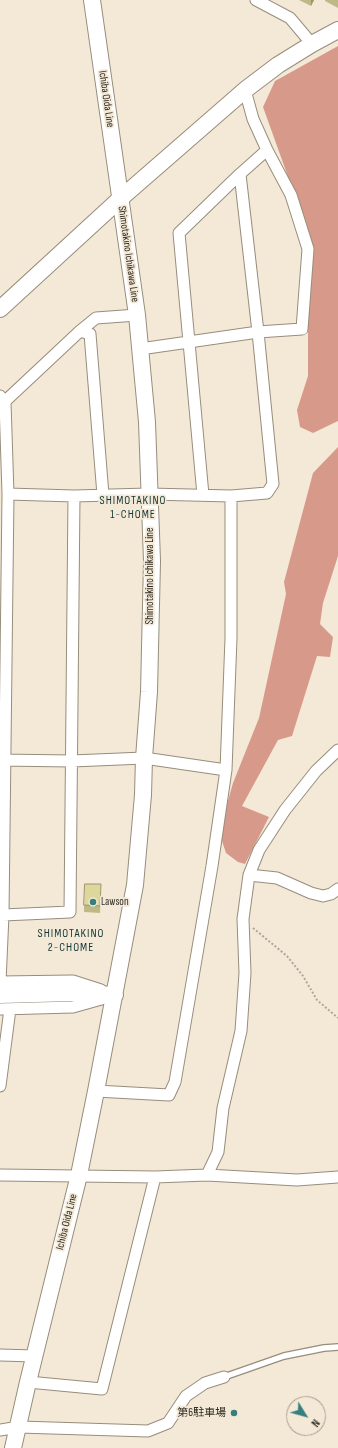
<!DOCTYPE html>
<meta charset="utf-8">
<style>
body{margin:0}
#map{position:relative;width:338px;height:1448px;overflow:hidden;background:#f4e9d7;font-family:"Sofia Sans Condensed",sans-serif}
canvas{display:block}
.north{position:absolute;left:286px;top:1396px;width:40px;height:40px;box-sizing:border-box;background:#f4e9d7;border:1px solid #a69d90;border-radius:50%;rotate:127deg;font-size:11px;font-weight:700;line-height:16px;text-align:center;color:#302c25}
.north::after{content:'';display:block;margin:auto;width:14px;height:18px;background:#367f7e;clip-path:polygon(50% 0,100% 100%,50% 72%,0 100%)}
</style>
<div id="map">
<canvas width="338" height="1448"></canvas>
<div class="north">N</div>
</div>
<script>
const context = document.querySelector('canvas').getContext('2d');
context.lineJoin = 'round';
function fillPath(path, color) { context.fillStyle = color; context.fill(path, 'evenodd'); }
function trace(path, color, width, dash) { context.strokeStyle = color; context.lineWidth = width; context.lineCap = dash ? 'butt' : 'round'; context.setLineDash(dash || []); context.stroke(path); }
function label(font, color, halo, rows, align = 'center') {
  context.font = font + ' "Sofia Sans Condensed","Noto Sans JP",sans-serif'; context.lineWidth = 3.5; context.setLineDash([]); context.textBaseline = 'middle'; context.strokeStyle = halo; context.fillStyle = color; for (const [text, x, y, turn = 0] of rows) {
    context.save(); context.translate(x, y); context.rotate((+turn || 0) * Math.PI / 180); context.textAlign = isNaN(turn) ? turn : align; if (halo) context.strokeText(text, 0, 0); context.fillText(text, 0, 0); context.restore();
  }
}
const forest = new Path2D(`
 M338,46V421L313,433L300,427L297,410L308,376V306L310,238L263,107L275,81Z
 M338,447V556L323,603L320,624L333,637L330,657L317,656L292,736L278,740L242,806L269,817L245,864L238,862L226,853L221,838L222,822L233,783L259,718L286,594L284,582L313,473Z`);
const path = new Path2D(`
 M253,928L287,956L303,976L317,1000L338,1018`);
const lane = new Path2D(`
 M224,1377L284,1356L324,1348L338,1347`);
const street = new Path2D(`
 M256,0L290,18L312,44
 M240,174L267,150
 M80,331L96,318L137,315
 M140,349L258,332L302,329L308,249L291,195L267,150L253,119L245,90
 M0,396L5,402L8,494L3,915L0,982
 M0,406L80,331L90,334L103,495
 M8,494L74,496L149,494L231,496L267,493L273,484L258,332L240,174L179,233L203,495
 M0,760L72,761L144,758L226,770
 M249,875L277,878L311,893L323,896L331,894L338,889
 M3,915L70,912L74,496
 M0,982L73,981L101,990
 M0,1009L73,1007L105,998
 M0,1086L10,1009
 M96,1091L169,1095L175,1082L212,866L226,770L231,638V496
 M0,1175L155,1177L207,1175L297,1180L338,1177
 M207,1175L218,1152L223,1108L241,1031L245,973L243,919L249,875L259,850L285,810L316,771L338,750
 M0,1355L35,1356
 M28,1382L102,1389L155,1177
 M0,1430L19,1427L148,1431L168,1423L186,1396L205,1383L224,1377`);
const secondary = new Path2D(`
 M0,309L121,198L245,90L278,65L312,44L338,30
 M0,995L71,993L115,995
 M13,1448L28,1382L79,1175L96,1091L135,885L143,795L144,758L149,692L152,561L147,422L137,315L92,0`);
const wall = new Path2D(`
 M299,0H314L311,6Z
 M325,0H338V8L325,1Z
 M101,891L100,913L84,912V905Z`);
const shadedWall = new Path2D(`
 M311,0H314L311,6Z`);
const building = new Path2D(`
 M85,884H101L100,906L84,905Z`);
const markers = [
 [93,902,4,"#367f7e"],
 [234,1413,4,"#367f7e"]
];
const streetNames = [
 ["Ichiba Oida Line",106,99,82],
 ["Shimotakino Ichikawa Line",128,254,82],
 ["Shimotakino Ichikawa Line",150,576,-90],
 ["Ichiba Oida Line",67,1222,-76]
];
const poiNames = [
 ["Lawson",101,902],
 ["第6駐車場",226,1413,"right"]
];
const neighbourhoodNames = [
 ["SHIMOTAKINO",133,501],
 ["1-CHOME",133,515],
 ["SHIMOTAKINO",71,934],
 ["2-CHOME",71,948]
];
fillPath(forest, '#d79a8a');
trace(lane, '#978d7c', 8);
trace(street, '#978d7c', 13);
trace(secondary, '#978d7c', 18);
trace(path, '#aea697', 2, [2, 2]);
trace(lane, '#fff', 5.5);
trace(street, '#fff', 11);
trace(secondary, '#fff', 16);
fillPath(wall, '#beb986');
fillPath(shadedWall, '#9b966d');
fillPath(building, '#ddd79c');
trace(building, '#9b966d', 1);
for (const [x, y, r, color] of markers) { const dot = new Path2D(); dot.arc(x, y, r, 0, 2 * Math.PI); context.fillStyle = color; context.fill(dot); trace(dot, '#f4e9d7', 1.5); }
label('11px', '#302c25', '#f4e9d7', streetNames);
label('11px', '#302c25', '#f4e9d7', poiNames, 'left');
context.letterSpacing = '1px';
label('12px', '#143636', '#f4e9d7', neighbourhoodNames);
context.letterSpacing = '0px';
</script>
